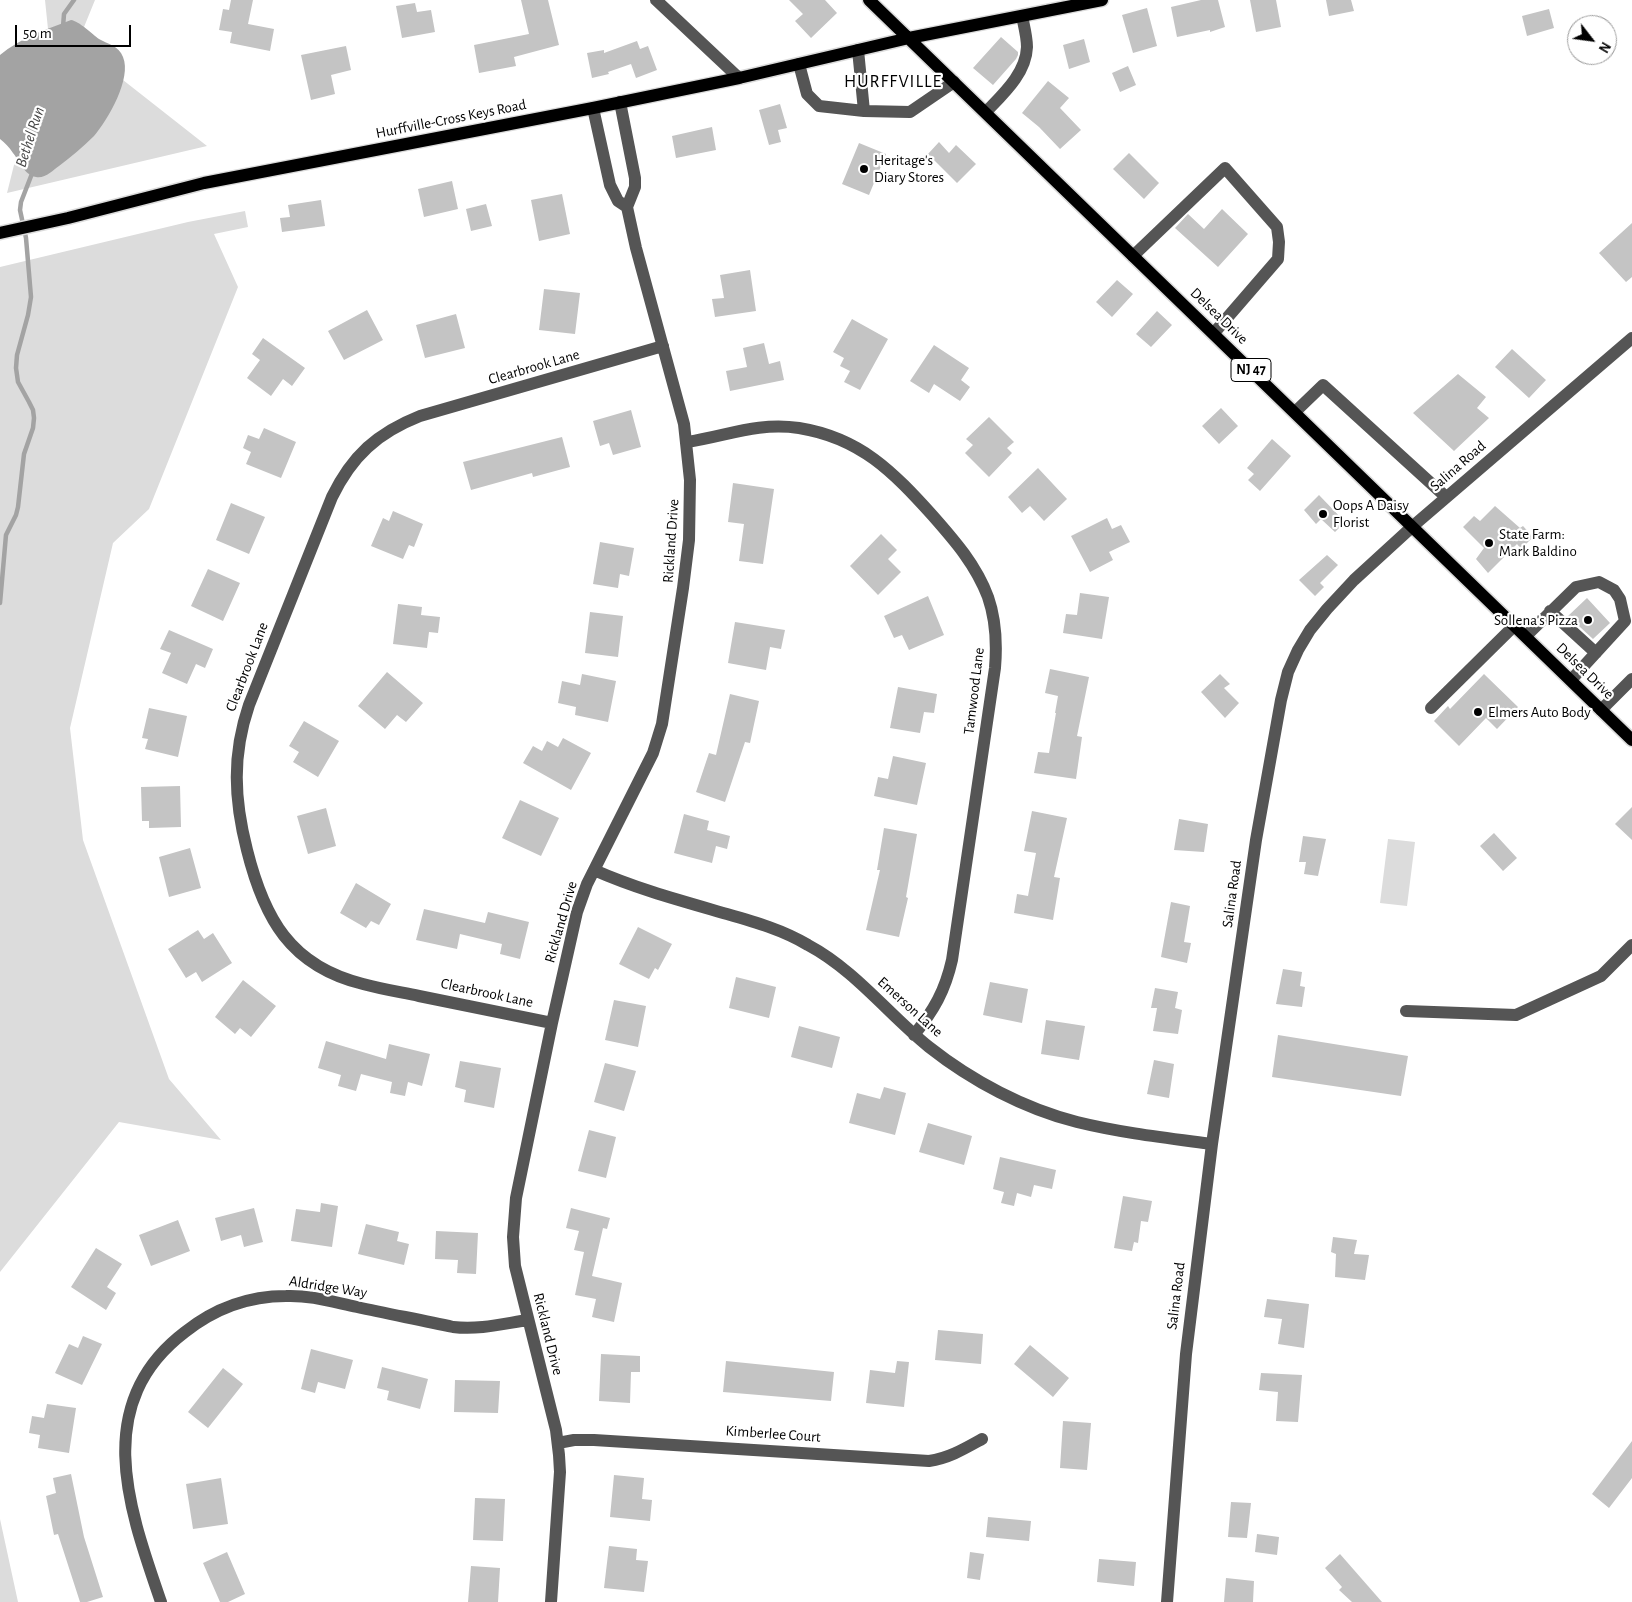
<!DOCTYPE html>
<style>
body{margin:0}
#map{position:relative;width:1632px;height:1602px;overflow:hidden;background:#fff;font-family:"Alegreya Sans",sans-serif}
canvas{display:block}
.north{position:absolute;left:1567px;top:15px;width:50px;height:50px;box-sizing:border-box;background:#fff;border:1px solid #999;border-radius:50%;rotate:120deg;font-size:14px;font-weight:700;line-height:20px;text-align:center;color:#000}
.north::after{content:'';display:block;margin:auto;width:18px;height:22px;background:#000;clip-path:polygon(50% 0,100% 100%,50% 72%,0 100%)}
.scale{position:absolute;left:15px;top:25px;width:116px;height:22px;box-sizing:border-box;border:2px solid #000;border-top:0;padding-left:6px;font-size:15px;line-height:18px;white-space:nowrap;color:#000;-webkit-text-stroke:4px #fff;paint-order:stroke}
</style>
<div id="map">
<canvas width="1632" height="1602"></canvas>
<div class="north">N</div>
<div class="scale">50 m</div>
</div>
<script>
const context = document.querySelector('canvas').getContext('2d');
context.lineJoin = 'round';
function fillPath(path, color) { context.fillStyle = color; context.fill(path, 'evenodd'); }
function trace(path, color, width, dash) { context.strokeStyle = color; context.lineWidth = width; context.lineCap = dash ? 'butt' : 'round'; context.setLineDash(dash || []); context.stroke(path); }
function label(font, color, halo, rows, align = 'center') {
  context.font = font + ' "Alegreya Sans",sans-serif'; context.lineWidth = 4.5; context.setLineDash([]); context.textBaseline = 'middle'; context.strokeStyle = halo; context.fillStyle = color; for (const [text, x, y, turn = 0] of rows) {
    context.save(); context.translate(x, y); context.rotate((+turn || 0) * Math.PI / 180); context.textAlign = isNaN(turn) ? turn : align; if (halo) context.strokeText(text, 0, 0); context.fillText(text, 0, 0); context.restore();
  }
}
const green = new Path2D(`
 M45,0H95L84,27L123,80L207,146L7,193L16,157L0,133V78L48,29Z
 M245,211L248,227L214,234L238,287L149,509L113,543L70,728L83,840L169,1079L221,1140L119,1122L0,1272V267L188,222Z
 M1388,839L1415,842L1407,906L1380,903Z
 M0,1519L18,1602H0Z`);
const water = new Path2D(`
 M71,20C79,21 92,34 99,39C108,44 119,46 123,57C132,78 108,120 94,136C83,147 71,157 59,166C53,170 45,179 36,177C24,175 20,161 13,153C9,147 5,143 0,139V55C20,38 47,29 71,20Z`);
const stream = new Path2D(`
 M63,27L64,14L74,0
 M0,603L6,535L16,515L18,507L24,454L33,428L34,418L33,410L29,402L18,382L16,368L17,355L28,315L31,297L26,238L20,210L21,202L33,171`);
const building = new Path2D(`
 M231,0H253L248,24L274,29L270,51L230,43L232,32L219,30L223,9L229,10Z
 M521,0H548L559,45L514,57L516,66L479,73L474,45L529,34Z
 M789,0H825L837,13L811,38L795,21L803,14Z
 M1201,0H1218L1225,27L1210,32V30L1177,37L1171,7Z
 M1250,0H1276L1281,27L1256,32Z
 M1326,0H1351L1354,11L1329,16Z
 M415,3L417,12L431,10L435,32L402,38L396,6Z
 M1147,8L1157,46L1133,53L1122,15Z
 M1549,9L1554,28L1527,36L1522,16Z
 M1001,37L1018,52V55L1016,59L993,85L973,68Z
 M1084,39L1090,62L1069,69L1063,45Z
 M637,41L640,49L648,46L657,70L636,78L631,64L608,72L609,74L592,78L587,53L604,50V53Z
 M346,46L351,70L331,75L335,94L311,100L301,55Z
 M1128,66L1136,85L1120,92L1112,73Z
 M1048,81L1069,98L1060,108L1081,130L1060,149L1039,127L1022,113Z
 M780,104L787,128L778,130L781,142L769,145L759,110Z
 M712,127L716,150L676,158L672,136Z
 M939,142L949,153L956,145L976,164L957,183L928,154Z
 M859,143L886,154L869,195L842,184Z
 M1129,153L1159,183L1144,199L1113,169Z
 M452,181L458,209L424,217L418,189Z
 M562,194L570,234L539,241L531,200Z
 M321,200L325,226L282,232L280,218L290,217L288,205Z
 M486,204L492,226L471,231L466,209Z
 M1222,209L1248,234L1218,267L1175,228L1188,214L1204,229Z
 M1632,223V277L1626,282L1599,253Z
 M750,270L756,311L715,317L712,299L724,298L720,275Z
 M1117,280L1133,294L1112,317L1096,302Z
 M544,289L580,293L575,334L539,330Z
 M367,310L383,340L344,360L328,331Z
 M1157,311L1172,325L1151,347L1136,334Z
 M456,314L465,348L425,358L416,325Z
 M852,319L888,339L860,390L844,382L850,371L840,366L844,358L833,352Z
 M263,338L305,368L292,386L283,379L271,396L247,378L260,360L252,354Z
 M764,343L769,364L780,361L784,380L730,391L726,371L747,367L743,348Z
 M934,345L969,368L961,380L970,387L960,401L934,384L929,393L910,381Z
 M1512,349L1546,380L1529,398L1495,367Z
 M1458,374L1486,397L1477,408L1489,418L1454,451L1413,413Z
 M1221,408L1238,426L1219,444L1202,426Z
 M631,410L641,447L613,455L609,443L600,446L593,421Z
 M989,417L1014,442L1007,448L1012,453L989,477L965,453L973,445L966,439Z
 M264,428L296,442L281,478L246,464L251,452L243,448L248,435L259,439Z
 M562,437L570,467L533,477L532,473L471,490L463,462Z
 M1272,439L1291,456L1260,491L1248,480L1254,474L1247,468Z
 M1038,468L1067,499L1044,521L1030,506L1022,513L1008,497Z
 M733,483L774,489L763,564L739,561L744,524L728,522Z
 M1319,495L1345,522L1335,532L1321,519L1316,524L1304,510Z
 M231,503L265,517L249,554L216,540Z
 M1495,506L1520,528L1523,526L1533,537L1521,549L1517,544L1488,573L1476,559L1484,548L1463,527L1474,516L1480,521Z
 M393,511L423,524L414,547L409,545L403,559L371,546L383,518L389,521Z
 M1107,518L1112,529L1121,525L1130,542L1109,552L1113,560L1090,572L1071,536Z
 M881,534L897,550L888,559L901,572L878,595L850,566Z
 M600,542L634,548L629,576L620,574L618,588L593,584Z
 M1327,555L1338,565L1320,583L1324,587L1315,596L1299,580Z
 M208,569L240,583L223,621L191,606Z
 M1080,593L1109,597L1102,639L1063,633L1066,614L1077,615Z
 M928,596L944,635L909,650L902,635L894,638L884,616Z
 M1587,598L1610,623L1593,639L1568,616Z
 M398,604L422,607L421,615L440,617L438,633L429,632L427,648L393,644Z
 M590,612L623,616L618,657L585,653Z
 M735,622L785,630L781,649L770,647L766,670L728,663Z
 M169,630L213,649L205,668L196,664L187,684L162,673L171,653L160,649Z
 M1050,669L1089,677L1077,736L1082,737L1076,779L1034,773L1038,752L1049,753L1056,713H1055L1058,696L1045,693Z
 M387,672L423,703L406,722L397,715L385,729L358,706Z
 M582,674L616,681L608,722L575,715L576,707L558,703L562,681L580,685Z
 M1220,674L1230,684L1224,688L1239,703L1225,718L1201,692Z
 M1484,674L1518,707L1497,729L1486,718L1459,746L1434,721L1448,706L1450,709Z
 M898,687L937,694L934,713L924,712L920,733L890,728Z
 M730,694L759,701L750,743L745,742L725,802L696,792L709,753L716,755Z
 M149,708L187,716L178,757L145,749L148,739L142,738Z
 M304,721L339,741L318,777L293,762L299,752L289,746Z
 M563,738L591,753L571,790L523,763L533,746L542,751L547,741L558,747Z
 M893,756L926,763L917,805L874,796L878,777L888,779Z
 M180,786L181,827L149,828V821H142L141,787Z
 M520,800L559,818L541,856L502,838Z
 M1632,807V840L1615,824Z
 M326,808L336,846L308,854L297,816Z
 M1032,811L1067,818L1054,877L1060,878L1053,920L1014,913L1017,894L1028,896L1036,853L1024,851Z
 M684,814L709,821L707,830L730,836L727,849L716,846L712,863L674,853Z
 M1179,819L1208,824L1204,852L1174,850Z
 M884,828L917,834L906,897L908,898L899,937L866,930L880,870H877Z
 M1494,833L1517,858L1503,871L1480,846Z
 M1303,836L1326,839L1318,876L1304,874L1306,862H1299Z
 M190,848L201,888L169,897L159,857Z
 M356,883L391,904L379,925L371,921L366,928L340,913Z
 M1171,902L1190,906L1184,942L1191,943L1187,963L1161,957Z
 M424,909L485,923L488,912L529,922L520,959L500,954L502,944L460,934L457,949L416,940Z
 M638,927L672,944L658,970L655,968L649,979L619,964Z
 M198,930L204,939L213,933L232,963L202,982L196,972L186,978L168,949Z
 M1283,969L1302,972L1300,986L1305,987L1302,1007L1276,1004Z
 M736,977L776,987L769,1018L729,1008Z
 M243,980L276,1006L251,1037L240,1028L235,1034L215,1017Z
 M990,982L1028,989L1022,1023L983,1015Z
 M1155,988L1178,992L1175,1008L1182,1010L1178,1034L1153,1031L1157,1008H1151Z
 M614,1000L646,1006L638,1047L605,1040Z
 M1046,1020L1085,1026L1079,1060L1041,1054Z
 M799,1026L840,1037L832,1068L791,1057Z
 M1278,1035L1408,1056L1401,1096L1272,1077Z
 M326,1041L386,1059L389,1044L430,1054L422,1086L408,1082L405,1096L390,1093L392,1082L361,1074L356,1091L338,1086L341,1075L318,1068Z
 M1154,1060L1174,1064L1169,1098L1147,1094Z
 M460,1061L501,1068L494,1108L464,1102L466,1090L455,1087Z
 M605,1063L636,1071L624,1111L594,1102Z
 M884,1087L906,1093L895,1135L849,1123L857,1093L880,1099Z
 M928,1123L972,1136L964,1165L919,1152Z
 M589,1130L616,1137L606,1178L578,1171Z
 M1000,1157L1056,1170L1052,1189L1034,1185L1031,1197L1017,1193L1014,1206L1001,1203L1004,1192L993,1189Z
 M1123,1196L1152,1201L1148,1222L1141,1221L1138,1243L1134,1242L1132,1251L1114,1248Z
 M321,1203L338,1206L332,1247L291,1241L296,1209L320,1212Z
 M254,1208L263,1242L244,1247L241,1235L221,1241L215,1218Z
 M571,1208L610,1218L607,1229L603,1228L592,1276L622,1283L614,1322L592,1317L596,1299L575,1295L584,1252L574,1250L579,1231L566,1228Z
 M178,1220L190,1251L151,1266L139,1235Z
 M366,1224L399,1232L397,1241L409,1244L404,1265L358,1254Z
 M436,1231L478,1233L476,1274L457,1273L458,1260L435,1259Z
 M1333,1237L1357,1240L1354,1254L1369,1255L1365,1280L1335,1277L1336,1254L1331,1252Z
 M96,1248L122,1264L107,1287L116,1293L106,1310L71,1287Z
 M1267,1299L1309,1304L1304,1348L1278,1344L1282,1319L1264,1317Z
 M938,1330L983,1334L981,1364L935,1360Z
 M83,1336L102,1344L82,1385L55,1373L69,1344L78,1348Z
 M1030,1345L1069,1378L1053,1397L1014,1364Z
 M311,1349L353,1360L345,1389L318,1382L315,1393L301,1389Z
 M601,1354L640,1356V1372H631L630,1403L599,1401Z
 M726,1361L834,1372L831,1401L723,1392Z
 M897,1361L909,1362L904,1407L866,1403L870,1370L895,1373Z
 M382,1367L428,1379L420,1409L387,1400L389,1391L377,1388Z
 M223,1368L243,1384L208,1428L188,1412Z
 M1261,1373L1302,1375L1298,1422L1276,1421L1278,1392L1259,1390Z
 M455,1380L500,1381L498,1413L454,1412Z
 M47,1404L76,1408L69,1453L38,1448L40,1435L29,1433L32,1416L44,1418Z
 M1063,1421L1091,1423L1087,1470L1060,1468Z
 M1632,1441V1478L1609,1508L1592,1494Z
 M71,1474L84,1537L103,1597L87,1602H80L58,1534L54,1535L46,1496L56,1493L53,1478Z
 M614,1475L644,1478L642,1499L652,1500L650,1521L610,1517Z
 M221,1478L228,1524L193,1529L186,1484Z
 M475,1498L505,1499L503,1541L473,1540Z
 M1231,1502L1251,1503L1247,1538L1228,1537Z
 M988,1517L1031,1521L1029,1541L986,1537Z
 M1257,1534L1279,1537L1277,1555L1255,1552Z
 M609,1546L637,1549L636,1560L648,1561L644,1592L604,1588Z
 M227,1552L245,1594L228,1602H220L203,1563Z
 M970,1552L984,1554L980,1580L967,1578Z
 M1340,1554L1382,1602H1352L1339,1590L1342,1587L1325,1568Z
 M1099,1559L1136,1562L1134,1586L1097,1582Z
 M471,1566L500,1568L498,1602H468Z
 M1226,1578L1254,1581L1253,1602H1224Z`);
const minor = new Path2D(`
 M656,0L739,78
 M858,50L864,111
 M799,64L807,94L819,106L864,111L910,112L954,82
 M593,108L610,185L618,201L627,207
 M986,112C1002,95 1026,74 1027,47C1027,37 1024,26 1022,16
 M1133,256L1225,168L1277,227L1279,242L1278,259L1214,333
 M1295,412L1323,385L1446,497
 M687,442C727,436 757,422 799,428C861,438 893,472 933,516C955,541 976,565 988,597C996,620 997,644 995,668L952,960C945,991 934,1010 914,1035
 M1550,611L1596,653
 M1526,636L1576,587L1599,582L1614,590L1620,599L1625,621L1571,680
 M1431,708L1515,625
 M1601,710L1632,679
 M594,870C637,889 682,901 727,914C755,922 783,930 808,945C855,970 889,1015 929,1047C972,1081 1025,1109 1077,1122C1122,1133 1167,1138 1212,1144
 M1406,1011L1516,1015L1601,976L1632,945
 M552,1023C508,1014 463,1005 419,996C400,992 381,989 363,984C290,966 264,918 247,850C234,799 232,755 249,705L332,497C352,456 377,433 420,416L663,346
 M558,1443L574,1440H594L929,1461C949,1458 964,1449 982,1439
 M161,1602C129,1509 90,1404 185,1332C214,1309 249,1296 286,1296C310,1295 333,1302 357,1307C389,1314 421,1320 453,1327C479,1330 502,1324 528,1320
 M551,1602L560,1472L559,1455L556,1430L515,1266L513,1237L516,1198L552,1023L577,912L587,884L653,753L662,724L683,588L689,540L690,480L684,424L636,248L627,207L635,187V178L620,102
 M1167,1602L1186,1354L1212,1144L1256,840L1281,700L1288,672L1298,650L1310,630L1327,609L1354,580L1413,526L1632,338`);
const major = new Path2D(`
 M869,0L1632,740
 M0,233L68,218L204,183L593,108L739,78L909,38L1102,0`);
const markers = [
 [864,169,5,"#000"],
 [1323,514,5,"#000"],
 [1489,543,5,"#000"],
 [1588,620,5,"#000"],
 [1478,712,5,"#000"]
];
const shields = [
 [1251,370,40]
];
const shieldNames = [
 ["NJ 47",1251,370]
];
const streetNames = [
 ["Hurffville-Cross Keys Road",451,119,-11],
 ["Delsea Drive",1219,316,44],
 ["Clearbrook Lane",534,367,-16],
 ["Salina Road",1458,466,-41],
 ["Rickland Drive",671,541,-86],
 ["Clearbrook Lane",247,667,-69],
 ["Delsea Drive",1585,671,44],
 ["Tamwood Lane",974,691,-83],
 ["Salina Road",1232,894,-82],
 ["Rickland Drive",561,922,-74],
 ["Clearbrook Lane",487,993,12],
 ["Emerson Lane",910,1007,42],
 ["Aldridge Way",328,1287,9],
 ["Salina Road",1176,1296,-83],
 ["Rickland Drive",548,1334,76],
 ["Kimberlee Court",773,1434,4]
];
const poiNames = [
 ["Heritage's",874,160],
 ["Diary Stores",874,177],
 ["Oops A Daisy",1333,505],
 ["Florist",1333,522],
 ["State Farm:",1499,534],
 ["Mark Baldino",1499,551],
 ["Sollena's Pizza",1578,620,"right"],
 ["Elmers Auto Body",1488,712]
];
const waterNames = [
 ["Bethel Run",30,137,-72]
];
const quarterNames = [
 ["HURFFVILLE",893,82]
];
fillPath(green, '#dcdcdc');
fillPath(water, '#a3a3a3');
trace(stream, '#a3a3a3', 4.5);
fillPath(building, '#c4c4c4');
trace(major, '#dbdbdb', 15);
trace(minor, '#555', 12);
trace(major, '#000', 12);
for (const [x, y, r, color] of markers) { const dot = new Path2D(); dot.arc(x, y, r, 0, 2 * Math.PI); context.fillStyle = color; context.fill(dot); trace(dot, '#fff', 2); }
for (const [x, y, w] of shields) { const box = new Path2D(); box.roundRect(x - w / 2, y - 11.5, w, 23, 4); context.fillStyle = '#fff'; context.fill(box); trace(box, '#000', 1); }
label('bold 14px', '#000', null, shieldNames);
label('15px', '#000', '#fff', streetNames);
label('15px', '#000', '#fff', poiNames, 'left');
label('italic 16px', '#444', '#fff', waterNames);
context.letterSpacing = '1px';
label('18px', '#000', '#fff', quarterNames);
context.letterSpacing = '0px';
</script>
